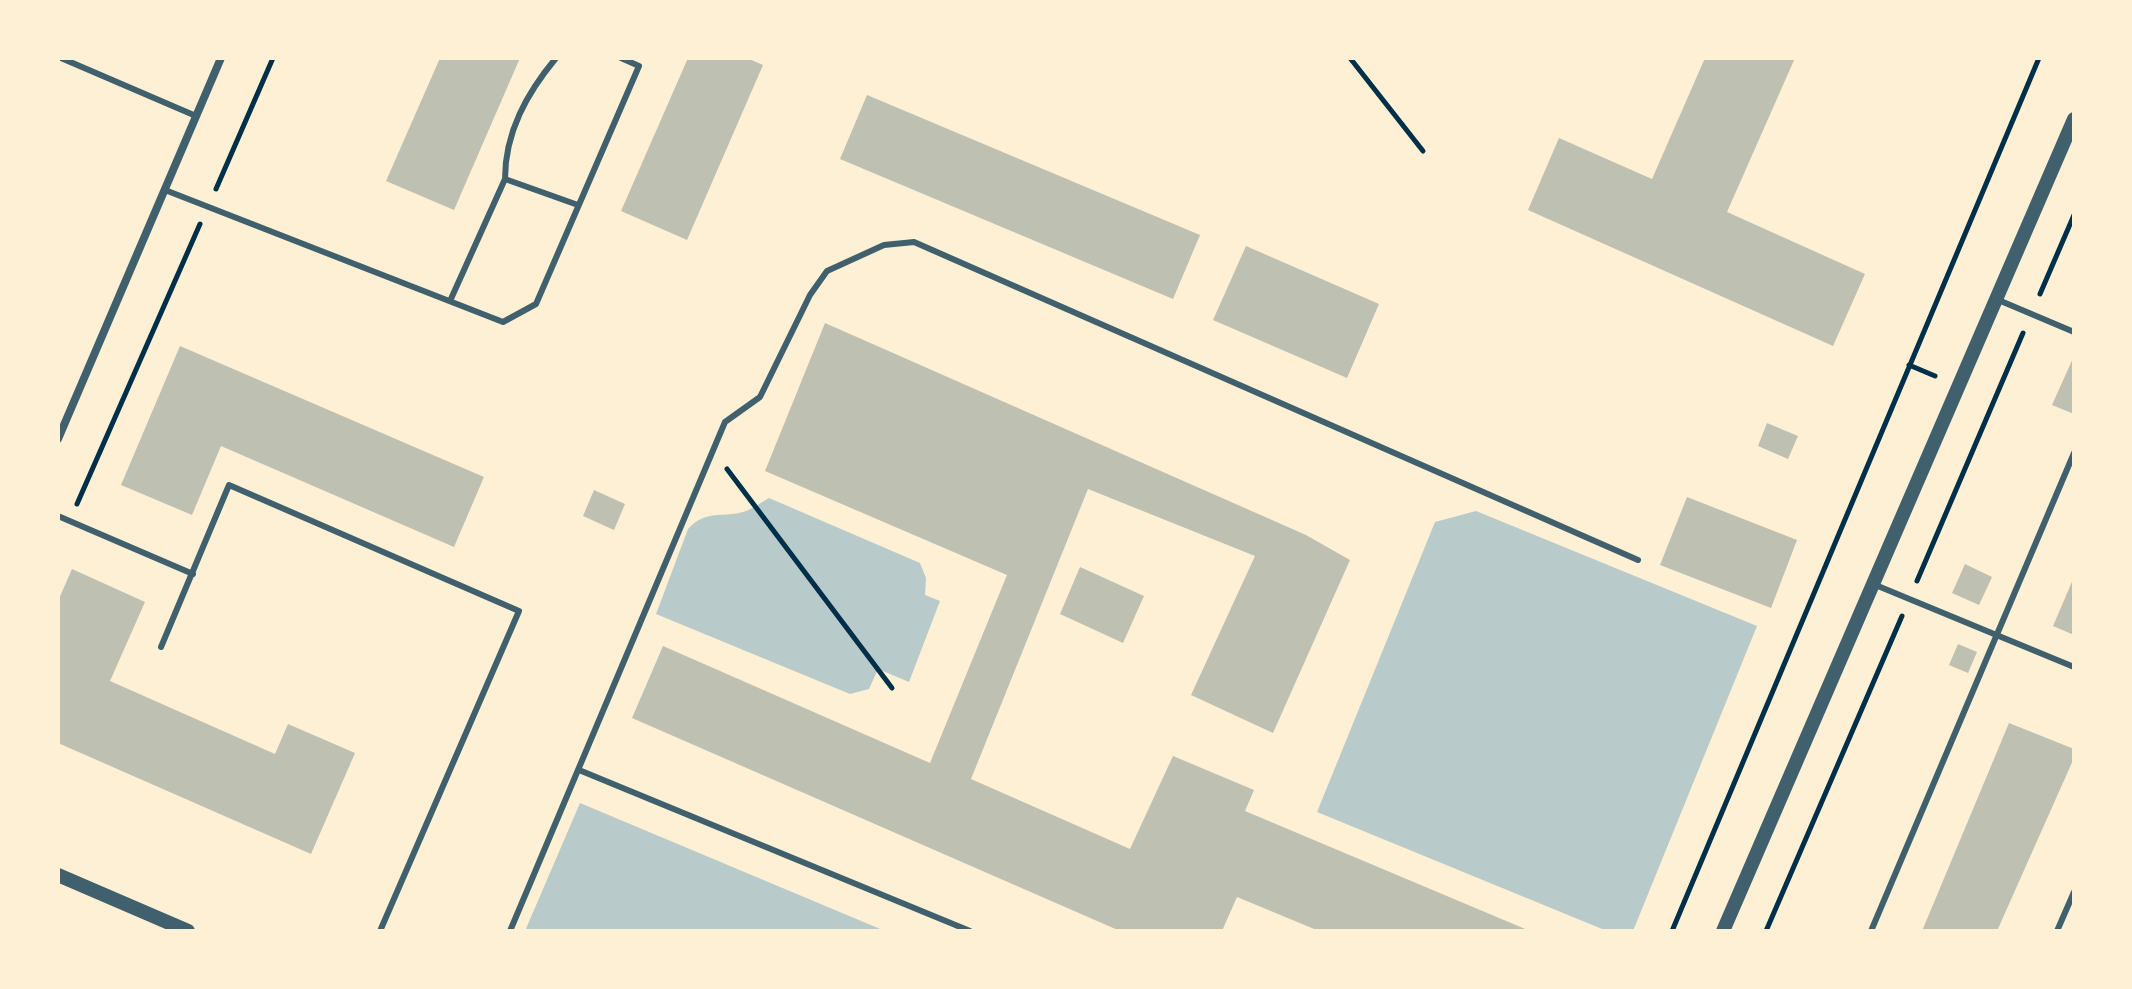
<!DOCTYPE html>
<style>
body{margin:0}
#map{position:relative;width:2132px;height:989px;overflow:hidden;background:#fdf0d5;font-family:"Noto Sans",sans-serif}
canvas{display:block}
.frame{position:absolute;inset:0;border:60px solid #fdf0d5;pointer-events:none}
</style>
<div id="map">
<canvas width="2132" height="989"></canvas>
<div class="frame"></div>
</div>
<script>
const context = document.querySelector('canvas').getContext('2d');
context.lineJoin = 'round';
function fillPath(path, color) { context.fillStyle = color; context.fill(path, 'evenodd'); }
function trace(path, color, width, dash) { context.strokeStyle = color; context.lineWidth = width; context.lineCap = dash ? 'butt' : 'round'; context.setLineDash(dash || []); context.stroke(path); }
const green = new Path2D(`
 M769,498L920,563L926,578L925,595L940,601L909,682L878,669L869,689L850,694L656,614L688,529C707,508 724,519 746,511C754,508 762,502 769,498Z
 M1476,511L1757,626L1633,931H1607L1317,812L1435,522Z
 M580,803L885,931H525Z`);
const building = new Path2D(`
 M440,58H520L454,210L386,181Z
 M688,58H747L763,65L687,240L621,211Z
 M1705,58H1795L1727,212L1865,274L1833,346L1528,210L1559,138L1652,179Z
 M867,95L1200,235L1173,299L840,159Z
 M1246,246L1379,304L1347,378L1213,320Z
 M825,323L1306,535L1350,560L1273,733L1191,695L1255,556L1088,489L971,779L1130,849L1173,756L1254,790L1245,811L1530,931H1319L1237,897L1222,931H1120L632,718L663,646L930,763L1007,575L765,471Z
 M180,346L484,477L454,547L221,446L192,515L121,485Z
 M2074,356V414L2052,405Z
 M1767,423L1798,436L1788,459L1758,446Z
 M594,490L625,504L614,530L583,516Z
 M1687,497L1797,540L1771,608L1660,565Z
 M1965,564L1992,577L1979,605L1952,593Z
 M1080,567L1144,596L1123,643L1060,614Z
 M72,569L145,602L110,681L275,754L288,724L355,753L311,854L58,743V601Z
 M2074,577V635L2053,626Z
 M1958,644L1977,652L1968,673L1949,665Z
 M2009,723L2074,749V758L1997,931H1922Z`);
const path = new Path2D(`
 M1350,58L1423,151
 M216,189L273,58
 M2040,294L2074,215
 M1909,365L1935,376
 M727,469L892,688
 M77,504L200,224
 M1917,581L2023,333
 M1672,931L2039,58
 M1766,931L1902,616`);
const service = new Path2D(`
 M61,58L196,116
 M556,58C527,93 505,132 505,179L578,205
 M165,190L503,322L536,304L639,66L621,58
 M1996,299L2074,332
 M450,301L505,179
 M58,516L193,574
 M1873,584L2074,667
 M161,647L229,485L519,611L380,931
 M579,770L970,931
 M510,931L725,422L760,397L810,295L827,271L884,245L914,242L1638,560
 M1871,931L2074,453
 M2057,931L2074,892`);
const minor = new Path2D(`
 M58,439L221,58`);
const tertiary = new Path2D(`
 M58,875L188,931
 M1723,931L2074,119`);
fillPath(green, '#b9caca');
fillPath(building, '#bec0b2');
trace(path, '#003049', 5);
trace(service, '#3f606c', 6);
trace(minor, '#3f606c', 8);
trace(tertiary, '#3f606c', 14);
</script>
